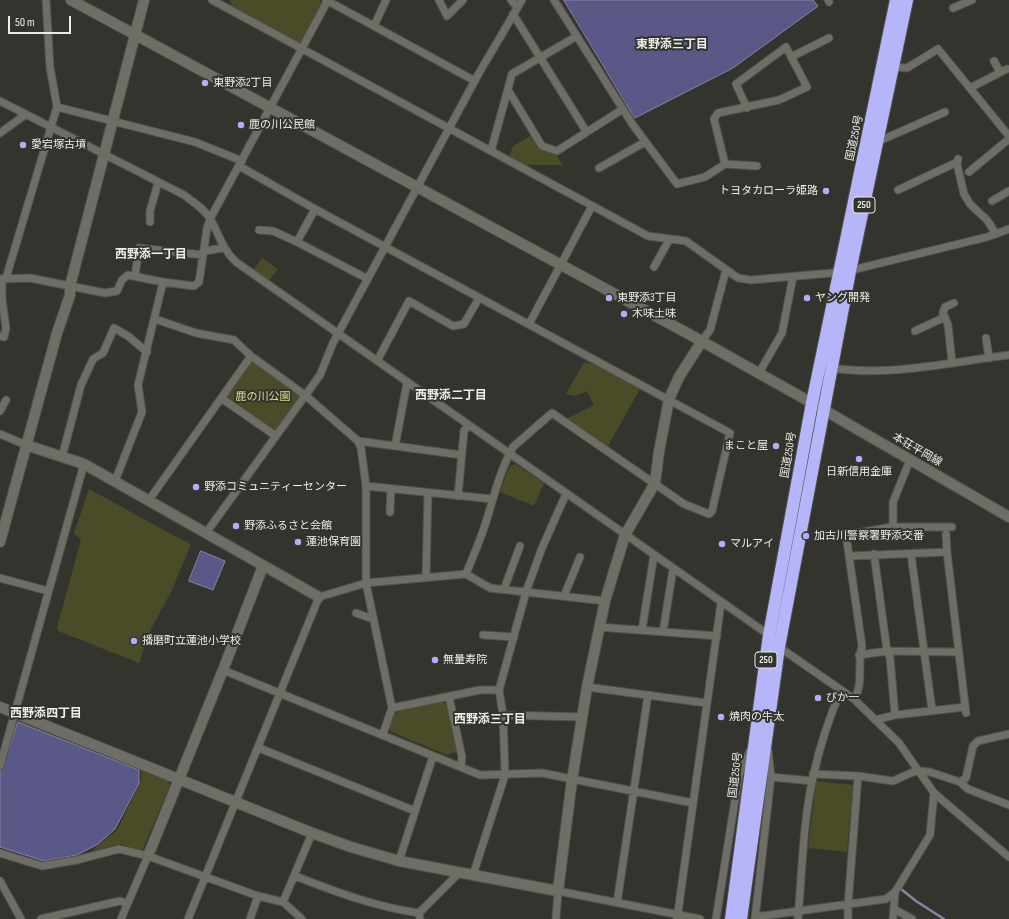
<!DOCTYPE html>
<meta charset="utf-8">
<style>
body{margin:0}
#map{position:relative;width:1009px;height:919px;overflow:hidden;background:#34342e;font-family:"Sofia Sans Condensed",sans-serif}
canvas{display:block}
.scale{position:absolute;left:8px;top:16px;width:63px;height:18px;box-sizing:border-box;border:2px solid #ecece8;border-top:0;padding-left:5px;font-size:12px;line-height:14px;white-space:nowrap;color:#ecece8;-webkit-text-stroke:3px #34342e;paint-order:stroke}
</style>
<div id="map">
<canvas width="1009" height="919"></canvas>
<div class="scale">50 m</div>
</div>
<script>
const context = document.querySelector('canvas').getContext('2d');
context.lineJoin = 'round';
function fillPath(path, color) { context.fillStyle = color; context.fill(path, 'evenodd'); }
function trace(path, color, width, dash) { context.strokeStyle = color; context.lineWidth = width; context.lineCap = dash ? 'butt' : 'round'; context.setLineDash(dash || []); context.stroke(path); }
function label(font, color, halo, rows, align = 'center') {
  context.font = font + ' "Sofia Sans Condensed","Noto Sans JP",sans-serif'; context.lineWidth = 4; context.setLineDash([]); context.textBaseline = 'middle'; context.strokeStyle = halo; context.fillStyle = color; for (const [text, x, y, turn = 0] of rows) {
    context.save(); context.translate(x, y); context.rotate((+turn || 0) * Math.PI / 180); context.textAlign = isNaN(turn) ? turn : align; if (halo) context.strokeText(text, 0, 0); context.fillText(text, 0, 0); context.restore();
  }
}
const green = new Path2D(`
 M230,0H320L322,5L303,41L296,43L232,8Z
 M532,135L542,150L555,153L563,165H523L509,157L513,146Z
 M262,258L278,269L268,282L253,270Z
 M252,361L300,395L274,432L226,398Z
 M584,362L593,364L640,389L608,446L566,419L594,405L587,391L575,396L566,394Z
 M515,464L544,483L534,506L500,492L509,467Z
 M89,489C123,507 156,527 191,544L172,590L151,629L139,663L58,631L57,627L81,540L74,533Z
 M443,702L448,708L457,752L447,755L391,732L389,727L394,714L400,710Z
 M141,769L167,779L170,785L143,849L140,851L121,844L91,851L117,830L141,780Z
 M816,781L853,785L847,852L808,848Z`);
const water = new Path2D(`
 M564,0H813L818,6L733,68L635,118Z
 M201,551L225,561L213,590L189,581Z
 M18,722L139,770V783L115,829L98,844L77,855L44,861L0,847V749L8,751Z`);
const stream = new Path2D(`
 M901,889L916,901L944,919`);
const street = new Path2D(`
 M212,0L648,236L686,241L738,278L751,280L844,272L987,237L1009,229
 M326,0L475,81
 M439,0L447,16L463,0
 M511,0L517,7
 M554,0L633,125L677,184L705,177L725,164L757,166
 M828,0L829,2
 M953,8L972,0
 M513,14L586,131
 M374,26L386,0
 M791,57L829,38
 M994,61L1000,72
 M893,67L907,68L938,49L1009,136
 M970,88L1007,69
 M508,90L542,146L557,151L623,109
 M0,101L184,195C193,202 205,209 211,220C219,235 223,250 236,262L769,635
 M57,107L195,142L242,161
 M0,133L25,115
 M877,142L945,112
 M491,151L512,74L577,36
 M958,159L957,164L964,194L970,204L987,220L996,234
 M725,164L714,119L718,113L779,100L807,87L786,47L736,84L747,108
 M239,166L315,209L730,433L712,511L709,514L684,504L552,413L513,447C499,472 493,501 484,528C479,543 472,559 466,574
 M599,168L645,142
 M969,172L1009,139
 M898,190L953,164H957
 M992,201L1009,191
 M315,209L297,242L368,279
 M150,222V211L158,183
 M259,230L273,231L297,242
 M204,251L224,248
 M654,267L669,240
 M135,276L139,248L203,255
 M6,278L57,107L50,67L46,0
 M0,279L30,278L105,293L117,291L122,280L128,275L163,282L194,286L199,282L207,228L210,219L328,0
 M155,319L196,333L234,340L251,356L306,396L358,441L361,448L366,486V583L392,708L383,734
 M529,324L592,206
 M915,331L945,317
 M0,336L4,337L6,328L2,299V279
 M986,338L989,358
 M702,341L710,330L726,270
 M377,361L409,301L453,326L464,324L479,298
 M952,362L948,325L943,313L945,307L954,303
 M832,368C890,377 951,362 1009,355
 M759,373L782,333L793,277
 M221,398L276,436
 M0,411L6,400
 M0,434L26,445
 M358,441L462,455
 M395,446L407,383
 M62,457L81,385L93,359L103,353L114,328L128,336L147,352
 M115,481L142,412L138,385L163,282
 M366,486L492,499
 M458,496L464,431L468,426
 M149,500L251,356
 M390,512L391,489
 M893,527V502L910,460
 M206,533L320,375L333,343L479,73L522,0
 M946,534L947,552L966,713
 M874,554L887,651L890,658L895,715
 M911,554L932,710
 M850,556L947,552
 M426,577L428,493
 M0,578L48,591
 M504,589L520,546
 M564,596L580,557
 M356,613L373,619
 M599,627L717,636
 M642,630L654,555
 M663,632L673,569
 M483,635L514,637
 M779,647L854,699L899,743L934,793L1009,857
 M859,655L887,651L959,652
 M223,670L480,775L542,773L693,803
 M587,687L706,703
 M449,697L462,757L461,767
 M854,699C864,684 857,663 862,646L846,535L892,527H952
 M392,708L480,690H499
 M503,715L583,717
 M875,720L895,715L965,707
 M259,748L415,811
 M0,766L84,464
 M813,774L858,776L848,905V919
 M858,776L893,781L913,772L919,771L930,772L960,782L966,778L973,746L978,741L1009,734
 M771,777L812,781
 M960,782L968,789L1009,805
 M0,853L42,866L77,860L119,849L148,856L258,896L283,902L302,919
 M399,861L433,756
 M473,875L505,775L503,715L499,690L526,592L542,548L566,494
 M295,876C336,892 376,907 419,913
 M0,881L21,919
 M283,902L312,833
 M617,903L648,695
 M894,909L912,919
 M755,917L886,899L895,892L930,835L934,793
 M41,919L120,901L127,903
 M121,919L148,856
 M188,919L319,597L366,583L466,574L490,588L605,601
 M250,919L258,896
 M420,919L419,913L459,873
 M556,919L558,891L700,919
 M677,919L721,603
 M716,919L739,775L750,751
 M755,919L771,777L768,750
 M798,919C802,872 803,819 814,773C820,745 830,716 841,690
 M893,919L895,892`);
const secondary = new Path2D(`
 M71,0L687,333L812,403L1009,517
 M26,445L84,464L319,597
 M0,542L57,333L70,295V286L144,0
 M0,707L312,833L351,847L399,861L558,891L572,780L587,687L605,601L625,535L655,483L659,452L669,399L679,377L702,341
 M148,856L223,670L263,566`);
const highway = new Path2D(`
 M731,919L769,635L812,403L896,0
 M741,919L779,647L850,271L907,0`);
const markers = [
 [205,83,4,"#b0aefa"],
 [241,125,4,"#b0aefa"],
 [23,145,4,"#b0aefa"],
 [826,191,4,"#b0aefa"],
 [609,298,4,"#b0aefa"],
 [807,298,4,"#b0aefa"],
 [624,314,4,"#b0aefa"],
 [776,446,4,"#b0aefa"],
 [859,459,4,"#b0aefa"],
 [196,487,4,"#b0aefa"],
 [236,526,4,"#b0aefa"],
 [806,536,4,"#b0aefa"],
 [298,542,4,"#b0aefa"],
 [722,544,4,"#b0aefa"],
 [134,641,4,"#b0aefa"],
 [435,660,4,"#b0aefa"],
 [818,698,4,"#b0aefa"],
 [721,717,4,"#b0aefa"]
];
const shields = [
 [864,205,22],
 [766,660,22]
];
const shieldNames = [
 ["250",864,205],
 ["250",766,660]
];
const poiNames = [
 ["東野添2丁目",213,83],
 ["鹿の川公民館",249,125],
 ["愛宕塚古墳",31,145],
 ["トヨタカローラ姫路",818,191,"right"],
 ["東野添3丁目",617,298],
 ["ヤング開発",815,298],
 ["木味土味",632,314],
 ["まこと屋",768,446,"right"],
 ["日新信用金庫",859,472,"center"],
 ["野添コミュニティーセンター",204,487],
 ["野添ふるさと会館",244,526],
 ["加古川警察署野添交番",814,536],
 ["蓮池保育園",306,542],
 ["マルアイ",730,544],
 ["播磨町立蓮池小学校",142,641],
 ["無量寿院",443,660],
 ["ぴか一",826,698],
 ["焼肉の牛太",729,717]
];
const streetNames = [
 ["国道250号",855,138,-78],
 ["本荘平岡線",917,450,30],
 ["国道250号",789,455,-80],
 ["国道250号",736,775,-83]
];
const parkNames = [
 ["鹿の川公園",263,397]
];
const neighbourhoodNames = [
 ["東野添三丁目",672,45],
 ["西野添一丁目",151,255],
 ["西野添二丁目",451,396],
 ["西野添四丁目",46,714],
 ["西野添三丁目",490,720]
];
fillPath(green, '#4a4b27');
fillPath(water, '#5a5887');
trace(water, '#8684a4', 1);
trace(stream, '#8684a4', 2.5);
trace(street, '#51524d', 9);
trace(secondary, '#51524d', 12);
trace(highway, '#51524d', 14);
trace(street, '#6e6e67', 7);
trace(secondary, '#6e6e67', 10);
trace(highway, '#b6b5fa', 12);
for (const [x, y, r, color] of markers) { const dot = new Path2D(); dot.arc(x, y, r, 0, 2 * Math.PI); context.fillStyle = color; context.fill(dot); trace(dot, '#34342e', 1.5); }
for (const [x, y, w] of shields) { const box = new Path2D(); box.roundRect(x - w / 2, y - 8, w, 16, 3); context.fillStyle = '#34342e'; context.fill(box); trace(box, '#ecece8', 1); }
label('bold 10px', '#ecece8', null, shieldNames);
label('11px', '#ecece8', '#34342e', poiNames, 'left');
label('11px', '#ecece8', '#34342e', streetNames);
label('11px', '#dddf8c', '#34342e', parkNames);
label('bold 12px', '#ecece8', '#34342e', neighbourhoodNames);
</script>
